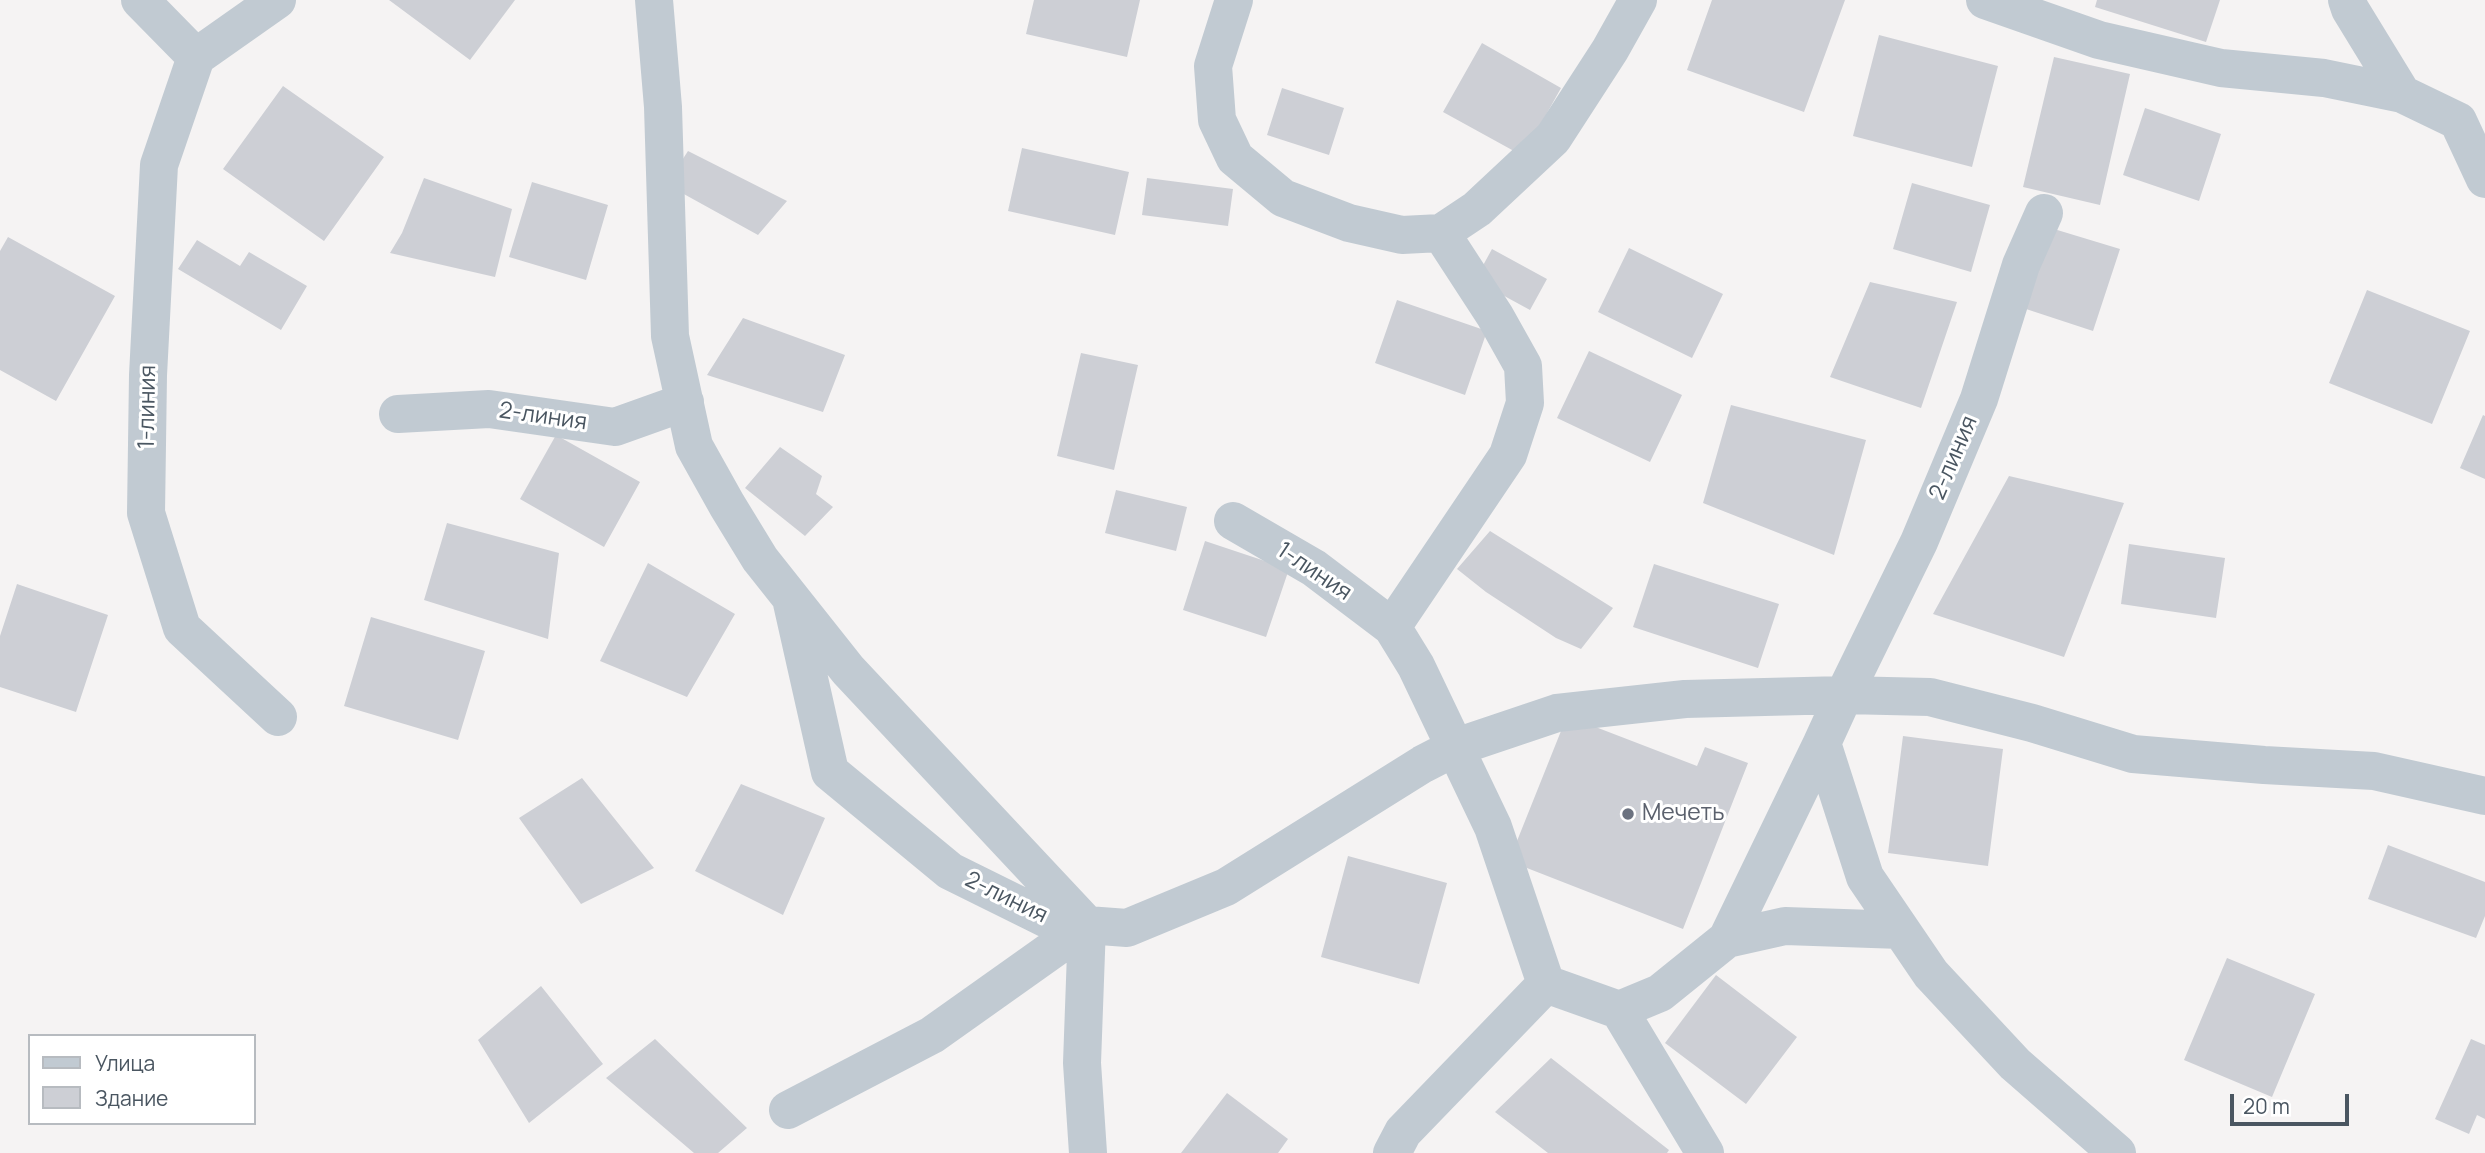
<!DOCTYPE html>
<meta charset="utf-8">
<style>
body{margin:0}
#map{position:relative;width:2485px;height:1153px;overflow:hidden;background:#f5f3f3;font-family:Manrope,sans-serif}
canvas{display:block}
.legend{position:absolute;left:28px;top:1034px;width:228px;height:91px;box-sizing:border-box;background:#fff;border:2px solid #b7bbc0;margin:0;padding:9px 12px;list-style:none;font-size:21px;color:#4a5661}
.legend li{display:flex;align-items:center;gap:14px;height:35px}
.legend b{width:35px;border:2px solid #b7bbc0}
.scale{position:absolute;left:2230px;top:1094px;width:119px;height:32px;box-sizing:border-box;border:4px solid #4a5661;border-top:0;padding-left:9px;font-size:21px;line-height:24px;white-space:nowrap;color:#4a5661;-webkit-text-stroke:5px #fff;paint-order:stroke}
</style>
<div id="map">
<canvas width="2485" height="1153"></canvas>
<ul class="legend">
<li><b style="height:9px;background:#c1cad2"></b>Улица</li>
<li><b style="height:19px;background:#cdcfd5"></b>Здание</li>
</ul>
<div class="scale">20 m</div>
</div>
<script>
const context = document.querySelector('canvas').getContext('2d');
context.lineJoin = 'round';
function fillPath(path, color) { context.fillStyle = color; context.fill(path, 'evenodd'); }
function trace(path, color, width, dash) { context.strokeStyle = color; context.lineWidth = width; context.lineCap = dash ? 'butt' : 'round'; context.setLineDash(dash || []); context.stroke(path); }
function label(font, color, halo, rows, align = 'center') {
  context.font = font + ' Manrope,sans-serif'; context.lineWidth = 6; context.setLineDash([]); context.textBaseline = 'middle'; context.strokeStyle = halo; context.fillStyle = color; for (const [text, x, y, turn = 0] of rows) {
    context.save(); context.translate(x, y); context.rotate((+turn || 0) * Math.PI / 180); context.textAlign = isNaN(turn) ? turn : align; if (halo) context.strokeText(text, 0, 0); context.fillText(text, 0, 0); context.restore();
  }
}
const building = new Path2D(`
 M389,0H515L470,60Z
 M1034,0H1140L1127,57L1026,34Z
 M1712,0H1845L1804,112L1687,70Z
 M2097,0H2220L2206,42L2095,7Z
 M1879,35L1998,66L1972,167L1853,136Z
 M1482,43L1561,88L1523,156L1443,112Z
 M2054,57L2130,74L2100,205L2023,187Z
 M283,86L384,157L324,241L223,169Z
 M1282,88L1344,108L1329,155L1267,135Z
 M2145,108L2221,134L2199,201L2123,175Z
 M1022,148L1129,172L1115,235L1008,211Z
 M688,151L787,201L758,235L682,193L675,171Z
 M424,178L512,209L495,277L390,253L402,233Z
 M1147,178L1233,189L1228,226L1142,215Z
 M532,182L608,205L586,280L509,257Z
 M1912,183L1990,205L1971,272L1893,249Z
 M2054,229L2120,249L2093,331L2023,308Z
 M8,237L115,296L56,401L0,370V251Z
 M197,240L240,266L249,252L307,286L281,330L178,269Z
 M1629,248L1723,294L1692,358L1598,312Z
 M1492,249L1547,279L1530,310L1475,280Z
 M1870,282L1957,302L1921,408L1830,377Z
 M2367,290L2470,331L2432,424L2329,383Z
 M1397,300L1487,331L1465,395L1375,363Z
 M743,318L845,355L823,412L707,375Z
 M1589,351L1682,395L1650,462L1557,418Z
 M1081,353L1138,365L1114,470L1057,456Z
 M1731,405L1866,440L1834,555L1703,503Z
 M2483,415L2485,416V479L2460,468Z
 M556,435L640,482L604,547L520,499Z
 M780,447L822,476L816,494L833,507L805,536L745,488Z
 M2009,476L2124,503L2064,657L1933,614Z
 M1116,490L1187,507L1176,551L1105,533Z
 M447,523L559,553L548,639L424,600Z
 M1490,531L1613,608L1581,649L1556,638L1486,592L1457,569Z
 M1205,541L1289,569L1266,637L1183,610Z
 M2129,544L2225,558L2216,618L2121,604Z
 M648,563L735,614L687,697L600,661Z
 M1654,564L1779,604L1758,668L1633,627Z
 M17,584L108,615L76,712L0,687V636Z
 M371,617L485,651L458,740L344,706Z
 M1567,716L1697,766L1705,747L1748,763L1683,929L1509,861Z
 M1903,736L2003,749L1988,866L1888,853Z
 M582,778L654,868L581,904L519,818Z
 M741,784L825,818L783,915L695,871Z
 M2388,845L2485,882V916L2476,938L2368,899Z
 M1348,856L1447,883L1419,984L1321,957Z
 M2227,958L2315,994L2272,1097L2184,1060Z
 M1716,975L1797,1037L1746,1104L1665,1043Z
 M541,986L603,1064L529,1123L478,1040Z
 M655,1039L747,1128L718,1153H694L606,1078Z
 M2471,1039L2485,1045V1119L2477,1115L2469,1134L2435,1119Z
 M1551,1058L1669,1150L1667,1153H1548L1495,1112Z
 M1227,1093L1288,1139L1278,1153H1181Z`);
const minor = new Path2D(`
 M140,0L196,57L277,0
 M654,0L663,107L670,336L694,446L727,505L760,559L848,670L1087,925L1127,928L1226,887L1423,764L1456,747L1557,713L1685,699L1844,695L1919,542L1979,399L2021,265L2044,213
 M1234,0L1213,66L1217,120L1235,158L1283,198L1349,223L1402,235L1441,233L1477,209L1553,138L1610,50L1638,0
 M1985,0L2099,40L2221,68L2324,78L2402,94L2458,121
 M2347,0L2350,9L2402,94
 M196,57L159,165L148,375L146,513L182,628L278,717
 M2458,121L2485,179
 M1441,233L1495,316L1523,366L1525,403L1508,455L1392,627L1416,666L1493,827L1546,984L1619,1010L1660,993L1727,939L1785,926L1901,930
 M398,414L489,409L615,427L685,402
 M1233,521L1314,568L1392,627
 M792,603L830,772L950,871L1053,922L1087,925
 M1087,925L1082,1063L1088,1153
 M1727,939L1822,743
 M1619,1010L1705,1153
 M788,1110L932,1035L1087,925
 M1392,1153L1403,1132L1546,984
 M2117,1153L2015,1064L1931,974L1865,877L1822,743L1844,695L1930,697L2032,723L2133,754L2264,765L2374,771L2485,796`);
const markers = [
 [1628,814,7,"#6b7280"]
];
const streetNames = [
 ["1-линия",148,407,-89],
 ["2-линия",543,417,8],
 ["2-линия",1954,458,-67],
 ["1-линия",1314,572,34],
 ["2-линия",1006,898,26]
];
const worshipNames = [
 ["Мечеть",1642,814]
];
fillPath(building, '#cdcfd5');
trace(minor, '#c1cad2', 38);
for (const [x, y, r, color] of markers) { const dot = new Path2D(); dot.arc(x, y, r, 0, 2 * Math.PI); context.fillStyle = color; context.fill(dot); trace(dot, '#fff', 2.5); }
label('23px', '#4a5661', '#fff', streetNames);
label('23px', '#5b616d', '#fff', worshipNames, 'left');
</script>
